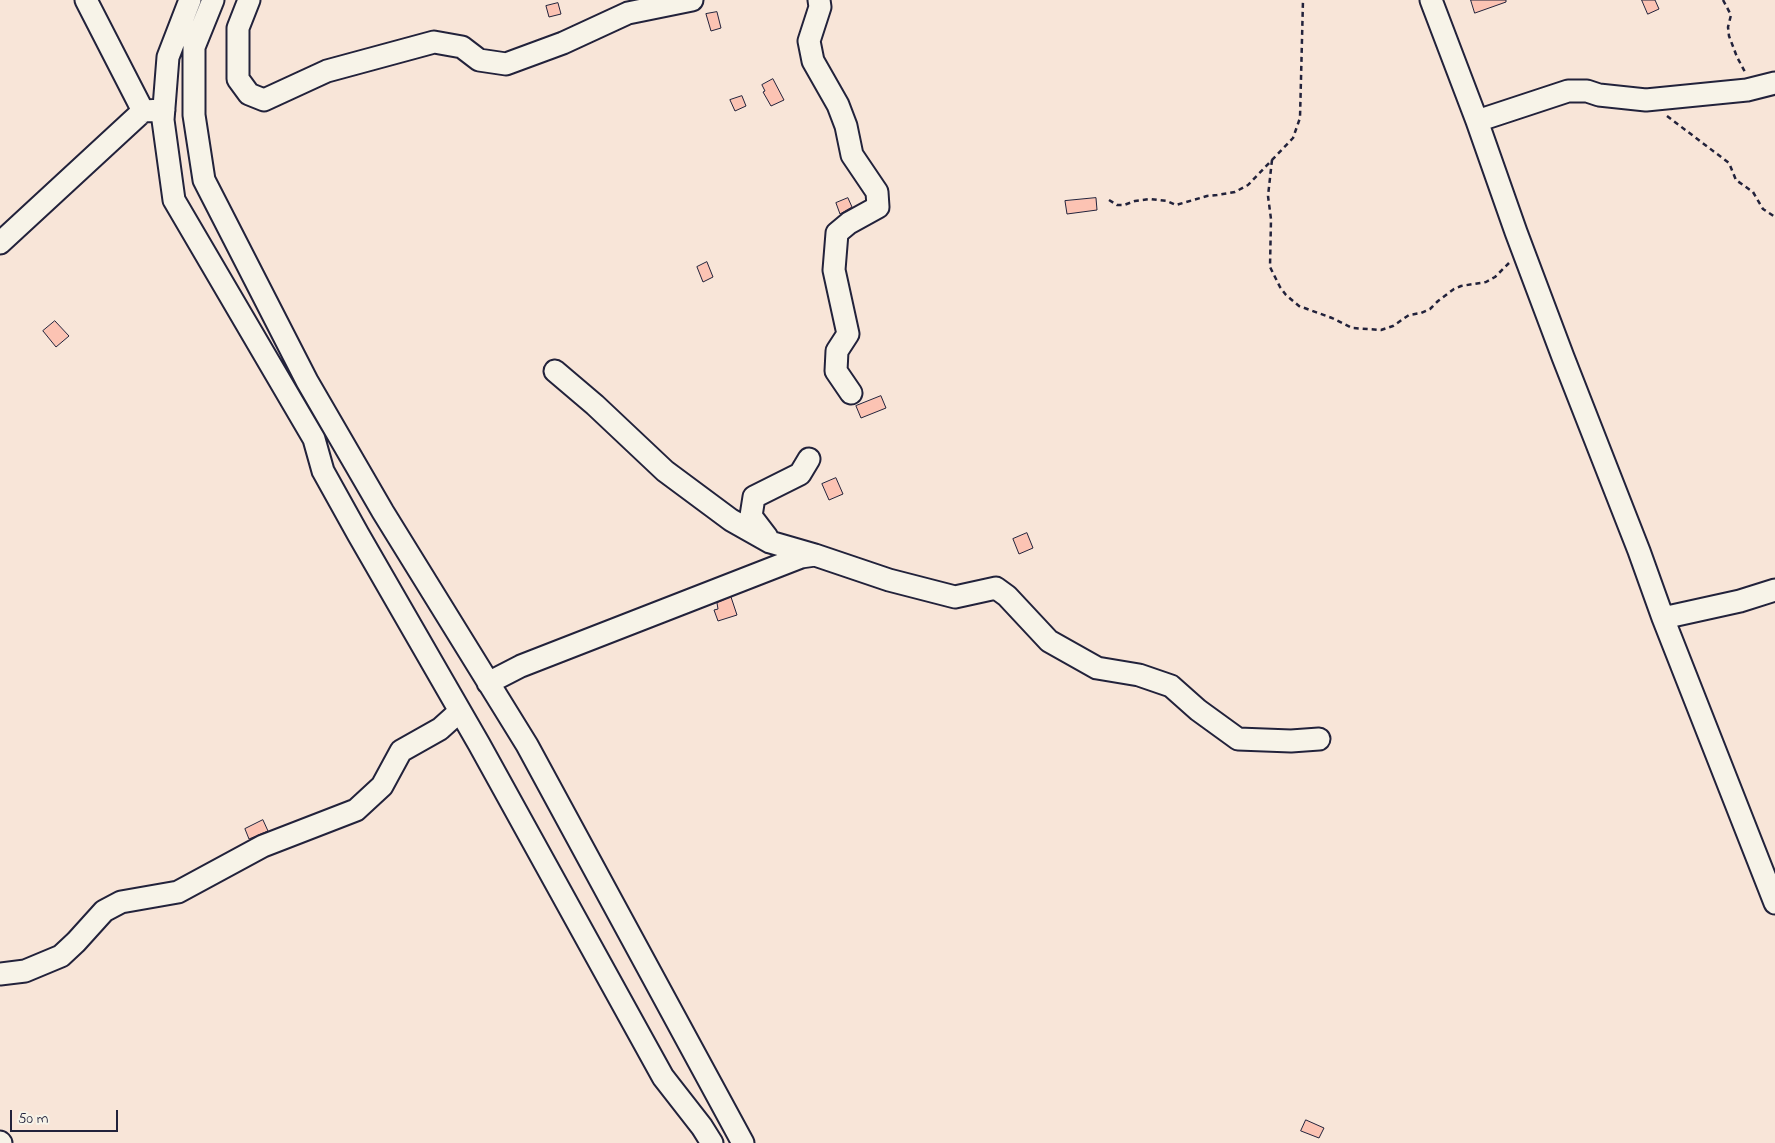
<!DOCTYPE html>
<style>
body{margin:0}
#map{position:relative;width:1775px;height:1143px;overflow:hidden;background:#f8e5d8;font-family:"Indie Flower",sans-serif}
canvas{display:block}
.scale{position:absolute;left:10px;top:1110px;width:108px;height:22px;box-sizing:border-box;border:2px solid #22223b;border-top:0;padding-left:6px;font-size:15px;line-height:18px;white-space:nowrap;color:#22223b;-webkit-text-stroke:4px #f7f3e8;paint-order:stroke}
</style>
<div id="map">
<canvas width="1775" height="1143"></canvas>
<div class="scale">50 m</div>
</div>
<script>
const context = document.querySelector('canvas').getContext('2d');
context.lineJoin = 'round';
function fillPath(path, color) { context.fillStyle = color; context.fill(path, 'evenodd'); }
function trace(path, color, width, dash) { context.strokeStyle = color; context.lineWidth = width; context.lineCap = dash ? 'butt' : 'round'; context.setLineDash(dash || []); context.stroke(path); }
const building = new Path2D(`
 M1471,0H1506V2L1475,13Z
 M1642,0H1655L1659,9L1648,14Z
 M558,3L561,14L549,17L546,6Z
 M717,12L721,28L711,31L706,14Z
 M773,79L784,100L771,106L763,92L765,91L762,85Z
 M742,96L746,106L735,111L730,100Z
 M848,198L852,207L840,214L836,203Z
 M1096,198L1097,210L1067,214L1065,201Z
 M707,262L713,277L703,282L697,267Z
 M55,321L69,336L56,347L43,331Z
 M881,396L886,408L861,418L856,406Z
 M836,478L843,494L829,500L822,484Z
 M1027,533L1033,548L1019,554L1013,539Z
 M731,597L737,615L718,621L714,610L718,609L717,603Z
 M263,820L268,831L249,839L245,829Z
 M1306,1120L1324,1128L1319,1138L1301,1131Z`);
const path = new Path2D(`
 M1723,0L1731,15L1728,27L1729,36L1737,57L1745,72
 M1667,116L1729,163L1736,180L1753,192L1763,209L1775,217
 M1272,160L1268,196L1271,219L1270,267L1280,287L1286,295L1299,306L1332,318L1352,328L1381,330L1393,326L1409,315L1421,313L1430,309L1438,301L1454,289L1461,286L1486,282L1495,277L1509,263
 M1109,200L1117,205H1124L1135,201L1150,199L1167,201L1176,205L1207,196L1217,195L1235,192L1248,185L1293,138L1300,118L1303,0`);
const minor = new Path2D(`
 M86,0L143,111
 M190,0L168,57L163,120L174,200L314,439L323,471L358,534L479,744L663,1077L702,1127L712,1143
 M213,0L194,47V115L204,180L307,381L383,512L527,745L743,1143
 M249,0L238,28V79L249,94L264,100L327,71L434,42L462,47L479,60L506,64L563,43L628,13L692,0
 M819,0L820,7L809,41L813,61L838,105L846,126L852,155L877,192L878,207L849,223L837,233L834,270L848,334L837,351L836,371L851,393
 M1431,0L1477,121L1516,232L1563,357L1639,551L1663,618L1775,903
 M1477,121L1568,91H1587L1599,95L1646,100L1747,90L1775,83
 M0,243L143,111L164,110
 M555,371L595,405L665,471L731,520L770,542L815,555
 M767,537L751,516L754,497L800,474L809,459
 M1663,618L1740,601L1775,590
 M488,683L521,666L801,557L815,555L889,580L955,597L996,588L1007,596L1049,641L1097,668L1139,675L1171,686L1198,710L1238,739L1291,741L1319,739
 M0,974L25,971L61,956L76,942L104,911L121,902L178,892L263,846L356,810L382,786L401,751L440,729L460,711
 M0,1142L1,1143`);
fillPath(building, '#fcc3b3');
trace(building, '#22223b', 1);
trace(minor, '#22223b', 25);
trace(path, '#22223b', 2.5, [5, 4]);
trace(minor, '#f7f3e8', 21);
</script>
